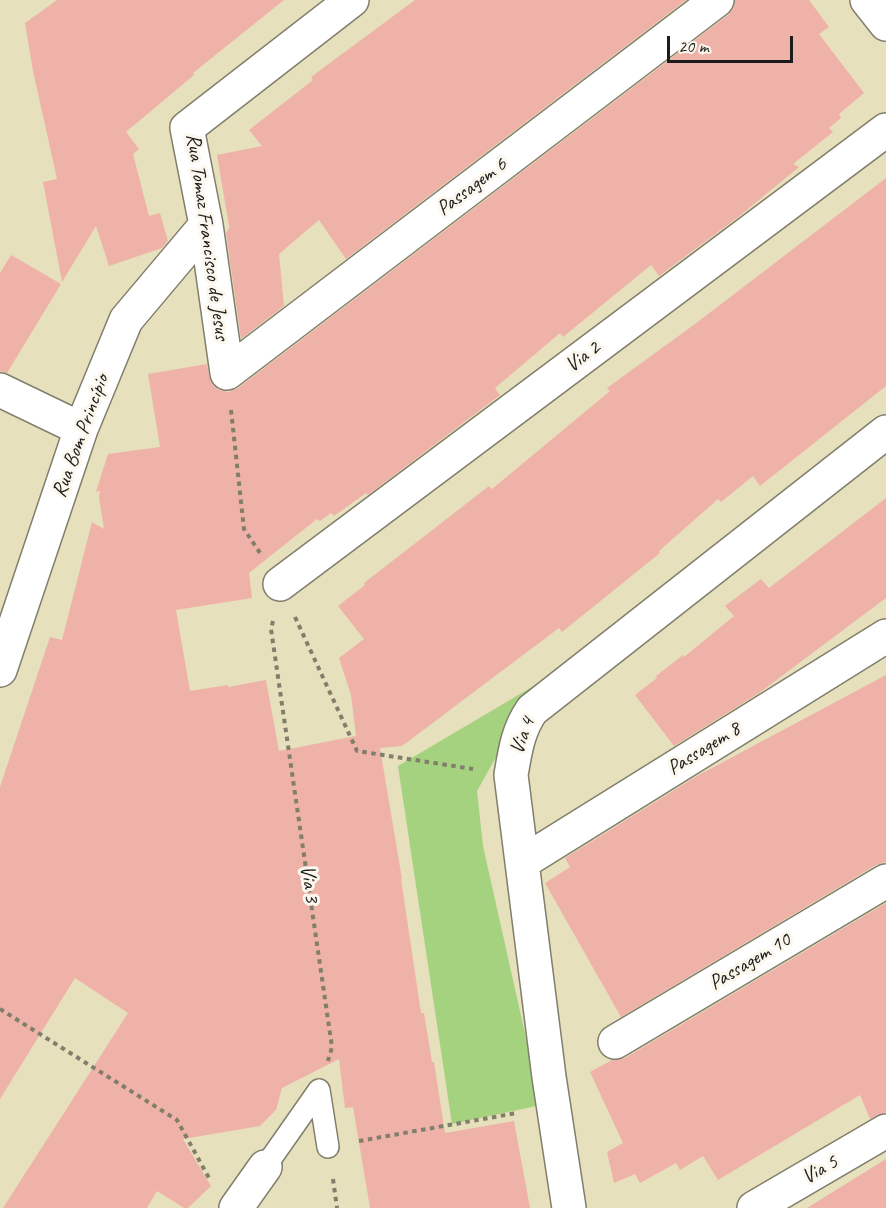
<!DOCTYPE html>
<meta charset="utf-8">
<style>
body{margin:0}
#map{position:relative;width:886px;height:1208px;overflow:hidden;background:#e6e0bc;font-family:Caveat,sans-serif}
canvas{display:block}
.scale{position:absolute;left:667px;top:36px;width:126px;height:27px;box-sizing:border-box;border:3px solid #1c1c1c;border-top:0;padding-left:8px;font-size:18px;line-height:21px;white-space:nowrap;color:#1c1c1c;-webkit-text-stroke:4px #fbf7ec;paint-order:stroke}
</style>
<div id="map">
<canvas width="886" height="1208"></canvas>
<div class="scale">20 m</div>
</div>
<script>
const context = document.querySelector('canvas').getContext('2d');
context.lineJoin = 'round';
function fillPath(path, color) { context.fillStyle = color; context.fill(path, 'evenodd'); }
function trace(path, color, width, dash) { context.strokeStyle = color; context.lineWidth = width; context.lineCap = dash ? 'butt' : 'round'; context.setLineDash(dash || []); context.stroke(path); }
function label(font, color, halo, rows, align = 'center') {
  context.font = font + ' Caveat,sans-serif'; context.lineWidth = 6; context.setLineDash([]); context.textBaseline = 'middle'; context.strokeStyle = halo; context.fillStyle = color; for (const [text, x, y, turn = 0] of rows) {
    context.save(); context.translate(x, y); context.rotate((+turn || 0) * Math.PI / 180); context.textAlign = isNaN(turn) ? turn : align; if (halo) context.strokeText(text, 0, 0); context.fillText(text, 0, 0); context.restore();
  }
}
const green = new Path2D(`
 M537,684L477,791L483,846L541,1105L452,1124L398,766Z`);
const building = new Path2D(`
 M57,0H284L193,73L194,75L126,132L139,149L133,154L149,216L160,213L168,241L162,248L109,266L96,226L62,282L43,182L57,179L33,71L25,23Z
 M415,0H686L346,259L319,220L279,254L284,306L241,339L226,233L230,226H229L217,155L262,146L249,130L313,80L311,77Z
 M735,0H809L829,27L819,34L864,93L839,114L841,118L829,128L833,132L793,164L799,167L737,218L659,276L651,265L563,337L560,333L495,388L500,395L368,495L366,493L334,516L331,513L320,521L317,519L249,573L252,598L176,610L190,691L228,685V687L266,680L279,751L356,736L351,695L339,658L364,639L338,606L365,585L364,583L489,486L492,489L610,391L607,388L695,324L886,178V386L760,486L753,476L721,502L718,499L659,551L660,553L562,632L559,628L402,746L380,748L402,879H401L421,1013H424L432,1062H434L445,1133L514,1121L530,1208H370L353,1107L345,1108L339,1059L282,1088L276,1110L260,1126L183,1139L211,1186L188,1208H184L157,1191L147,1208H3L128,1013L75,978L0,1099V787L50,637L62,640L92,522L104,529L99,497L100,491L96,492L108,454L160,447L148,374L207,364L209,376L213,385L219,390L229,392L238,388L728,15L734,8Z
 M11,255L61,284L7,373L0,371V273Z
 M886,498V598L759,693L674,746L635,695L657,678L656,676L683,655L684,657L734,616L725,606L761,579L769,588Z
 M886,675V862L876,865L621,1017L545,883L570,867L565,858L697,776Z
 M886,903V1112L870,1119L860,1095L718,1180L703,1156L680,1170L676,1163L640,1183L635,1174L614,1183L607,1152L623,1143L590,1072L612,1060L625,1058Z
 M886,1159V1208H807Z`);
const path = new Path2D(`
 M231,410L244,529L260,553
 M295,617L357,751L473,769
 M273,621L271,629L332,1047L328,1061
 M0,1009L177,1120L209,1178
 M359,1141L517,1113
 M333,1179L337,1208`);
const service = new Path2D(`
 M319,1090L328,1147
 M265,1167L319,1090`);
const minor = new Path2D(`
 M352,0L187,128L206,225L227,373L717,0
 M0,390L81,429
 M280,584L886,130
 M0,670L81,429L126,320L206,225
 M523,862L886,636
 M615,1042L886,881
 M236,1208L265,1167
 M569,1208L549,1077L511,775C515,751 518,730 532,710L886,432
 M754,1208L886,1131`);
const tertiary = new Path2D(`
 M867,0L886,24`);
const streetNames = [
 ["Passagem 6",472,187,-37],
 ["Rua Tomaz Francisco de Jesus",207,237,82],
 ["Via 2",583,357,-37],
 ["Rua Bom Princípio",81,436,-70],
 ["Via 4",523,736,-70],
 ["Passagem 8",704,749,-32],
 ["Via 3",309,884,82],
 ["Passagem 10",750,962,-31],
 ["Via 5",820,1170,-30]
];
fillPath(green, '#a5d27f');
fillPath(building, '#efb2a8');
trace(service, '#817e6c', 24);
trace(minor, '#817e6c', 36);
trace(tertiary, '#817e6c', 36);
trace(path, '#817e6c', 4, [4.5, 4.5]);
trace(service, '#fff', 21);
trace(minor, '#fff', 33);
trace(tertiary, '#fff', 33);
label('21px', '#1c1c1c', '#fbf7ec', streetNames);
</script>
